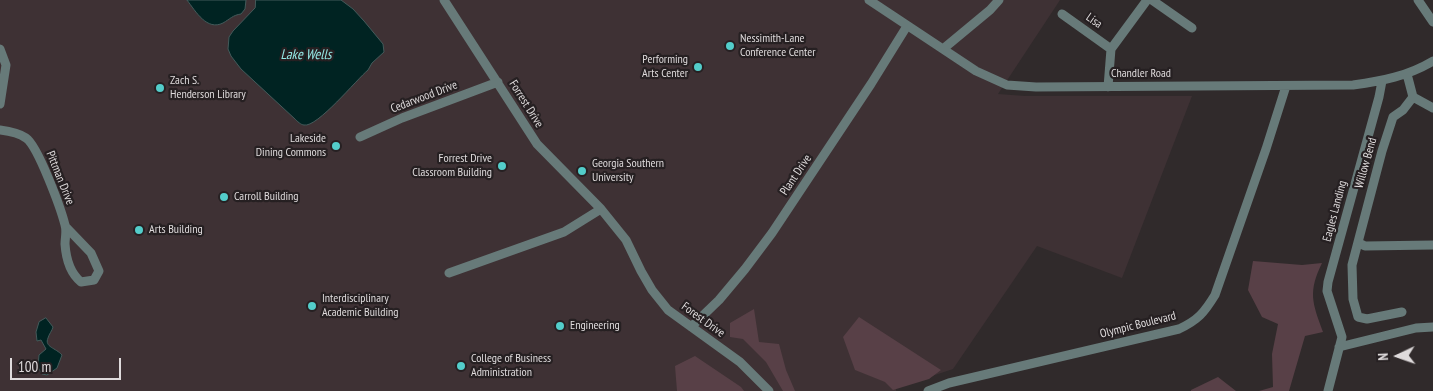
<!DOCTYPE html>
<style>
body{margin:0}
#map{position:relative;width:1433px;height:391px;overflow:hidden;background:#302a2b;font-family:"PT Sans Narrow",sans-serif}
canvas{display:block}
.north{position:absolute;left:1373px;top:331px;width:50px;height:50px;-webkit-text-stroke:4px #262022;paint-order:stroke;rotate:267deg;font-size:14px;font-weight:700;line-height:20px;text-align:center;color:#dfdbdc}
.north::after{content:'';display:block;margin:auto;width:18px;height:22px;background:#dfdbdc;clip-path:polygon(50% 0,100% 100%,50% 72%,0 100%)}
.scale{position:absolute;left:10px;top:358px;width:111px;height:22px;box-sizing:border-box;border:2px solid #dfdbdc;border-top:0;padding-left:6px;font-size:15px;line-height:18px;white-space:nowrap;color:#dfdbdc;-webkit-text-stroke:4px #262022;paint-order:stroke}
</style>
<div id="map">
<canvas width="1433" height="391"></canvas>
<div class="north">N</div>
<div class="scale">100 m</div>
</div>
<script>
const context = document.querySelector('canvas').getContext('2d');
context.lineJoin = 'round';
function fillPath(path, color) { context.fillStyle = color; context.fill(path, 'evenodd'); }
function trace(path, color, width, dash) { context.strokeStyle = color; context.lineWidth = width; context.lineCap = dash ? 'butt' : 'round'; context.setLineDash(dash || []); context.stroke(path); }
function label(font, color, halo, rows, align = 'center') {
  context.font = font + ' "PT Sans Narrow",sans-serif'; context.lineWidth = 4.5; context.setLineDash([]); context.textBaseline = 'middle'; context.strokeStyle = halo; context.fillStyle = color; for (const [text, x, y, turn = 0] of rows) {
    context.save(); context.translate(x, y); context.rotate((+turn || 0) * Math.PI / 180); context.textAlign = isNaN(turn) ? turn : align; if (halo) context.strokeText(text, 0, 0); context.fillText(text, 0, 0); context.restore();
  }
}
const built = new Path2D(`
 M0,0H1060L998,94L1025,96H1192L1122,278L1037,246L953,369L896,388V391H0Z`);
const green = new Path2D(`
 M1253,261L1302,265L1322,263C1308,292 1312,302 1323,332L1305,336L1289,391H1259L1273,387L1272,354L1278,324L1262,317L1248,290Z
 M754,309L759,342L779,344L786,370L795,391H783L766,362L743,339L730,337V323Z
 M859,317L941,370L929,379L893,390L885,382L855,370L843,337Z
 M695,356L741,387L744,391H677L675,366Z
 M1218,377L1236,391H1191V390Z`);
const water = new Path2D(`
 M187,0H246L245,9L241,14C233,15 230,19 223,23C207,31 196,12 187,0Z
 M256,0H341L353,9L364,21L383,44L384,52L372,63L368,70C357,79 317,128 304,125C301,125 297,121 295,119L241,69L231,56L228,49L229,37L233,31L255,8Z
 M46,318L53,327C52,331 49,334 48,338C44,347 56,348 62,355L57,368L47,375L42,374L38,367L39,355L46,349L41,340L37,341L36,332L39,322Z`);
const street = new Path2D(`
 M444,0L537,144L601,209L626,240L641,271L652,290L668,310L740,362L769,391
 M869,0L976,71L1007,85L1036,87L1353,85C1382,81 1408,76 1433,61
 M1152,0L1192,28
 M1418,0L1433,22
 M1062,14L1111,49
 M0,49L6,65L0,104
 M943,49L990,10L999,0
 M1108,87L1111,49L1147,0
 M1413,97L1433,108
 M0,130C8,131 19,133 26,138C38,146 61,209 65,225C67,231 65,238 65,244C66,259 70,273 81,282L94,280L99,271L91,253L66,227
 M360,137L402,118L498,82
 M1359,243L1365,246L1433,245
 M449,273L564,232L601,209
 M1402,312L1367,319L1358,317L1353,299L1352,265L1382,151L1393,117L1403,110L1413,97L1407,74
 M691,327L719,300L745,269L772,233L871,84L907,26
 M1339,347L1416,328L1433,327
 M928,391L949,383L1179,329C1198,320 1204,313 1215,295L1266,149L1286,86
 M1328,391L1342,337L1327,291L1328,282L1379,97L1382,81`);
const markers = [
 [730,46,5,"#53cdca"],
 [698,67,5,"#53cdca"],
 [160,88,5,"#53cdca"],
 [336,146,5,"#53cdca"],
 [502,166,5,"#53cdca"],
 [582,171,5,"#53cdca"],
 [224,197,5,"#53cdca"],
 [139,230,5,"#53cdca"],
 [312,306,5,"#53cdca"],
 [560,326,5,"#53cdca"],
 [461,366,5,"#53cdca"]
];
const streetNames = [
 ["Lisa",1094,21,35],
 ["Chandler Road",1141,74],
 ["Cedarwood Drive",424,97,-21],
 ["Forrest Drive",526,104,58],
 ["Willow Bend",1366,163,-74],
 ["Plant Drive",796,175,-56],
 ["Pittman Drive",60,178,68],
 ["Eagles Landing",1335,211,-75],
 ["Forest Drive",703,320,36],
 ["Olympic Boulevard",1138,325,-14]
];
const poiNames = [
 ["Nessimith-Lane",740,39],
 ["Conference Center",740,53],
 ["Performing",688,60,"right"],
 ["Arts Center",688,74,"right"],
 ["Zach S.",170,81],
 ["Henderson Library",170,95],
 ["Lakeside",326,139,"right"],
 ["Dining Commons",326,153,"right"],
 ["Forrest Drive",492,159,"right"],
 ["Classroom Building",492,173,"right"],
 ["Georgia Southern",592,164],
 ["University",592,178],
 ["Carroll Building",234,197],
 ["Arts Building",149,230],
 ["Interdisciplinary",322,299],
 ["Academic Building",322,313],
 ["Engineering",570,326],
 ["College of Business",471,359],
 ["Administration",471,373]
];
const waterNames = [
 ["Lake Wells",306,55]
];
fillPath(built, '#3e3134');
fillPath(green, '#584047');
fillPath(water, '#002322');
trace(water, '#435a5a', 1);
trace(street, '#677a79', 9);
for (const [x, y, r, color] of markers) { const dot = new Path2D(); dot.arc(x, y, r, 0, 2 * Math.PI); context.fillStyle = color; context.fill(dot); trace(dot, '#262022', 2); }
label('12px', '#dfdbdc', '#262022', streetNames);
label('12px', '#dfdbdc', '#262022', poiNames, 'left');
label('italic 14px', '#94e7e4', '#262022', waterNames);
</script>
